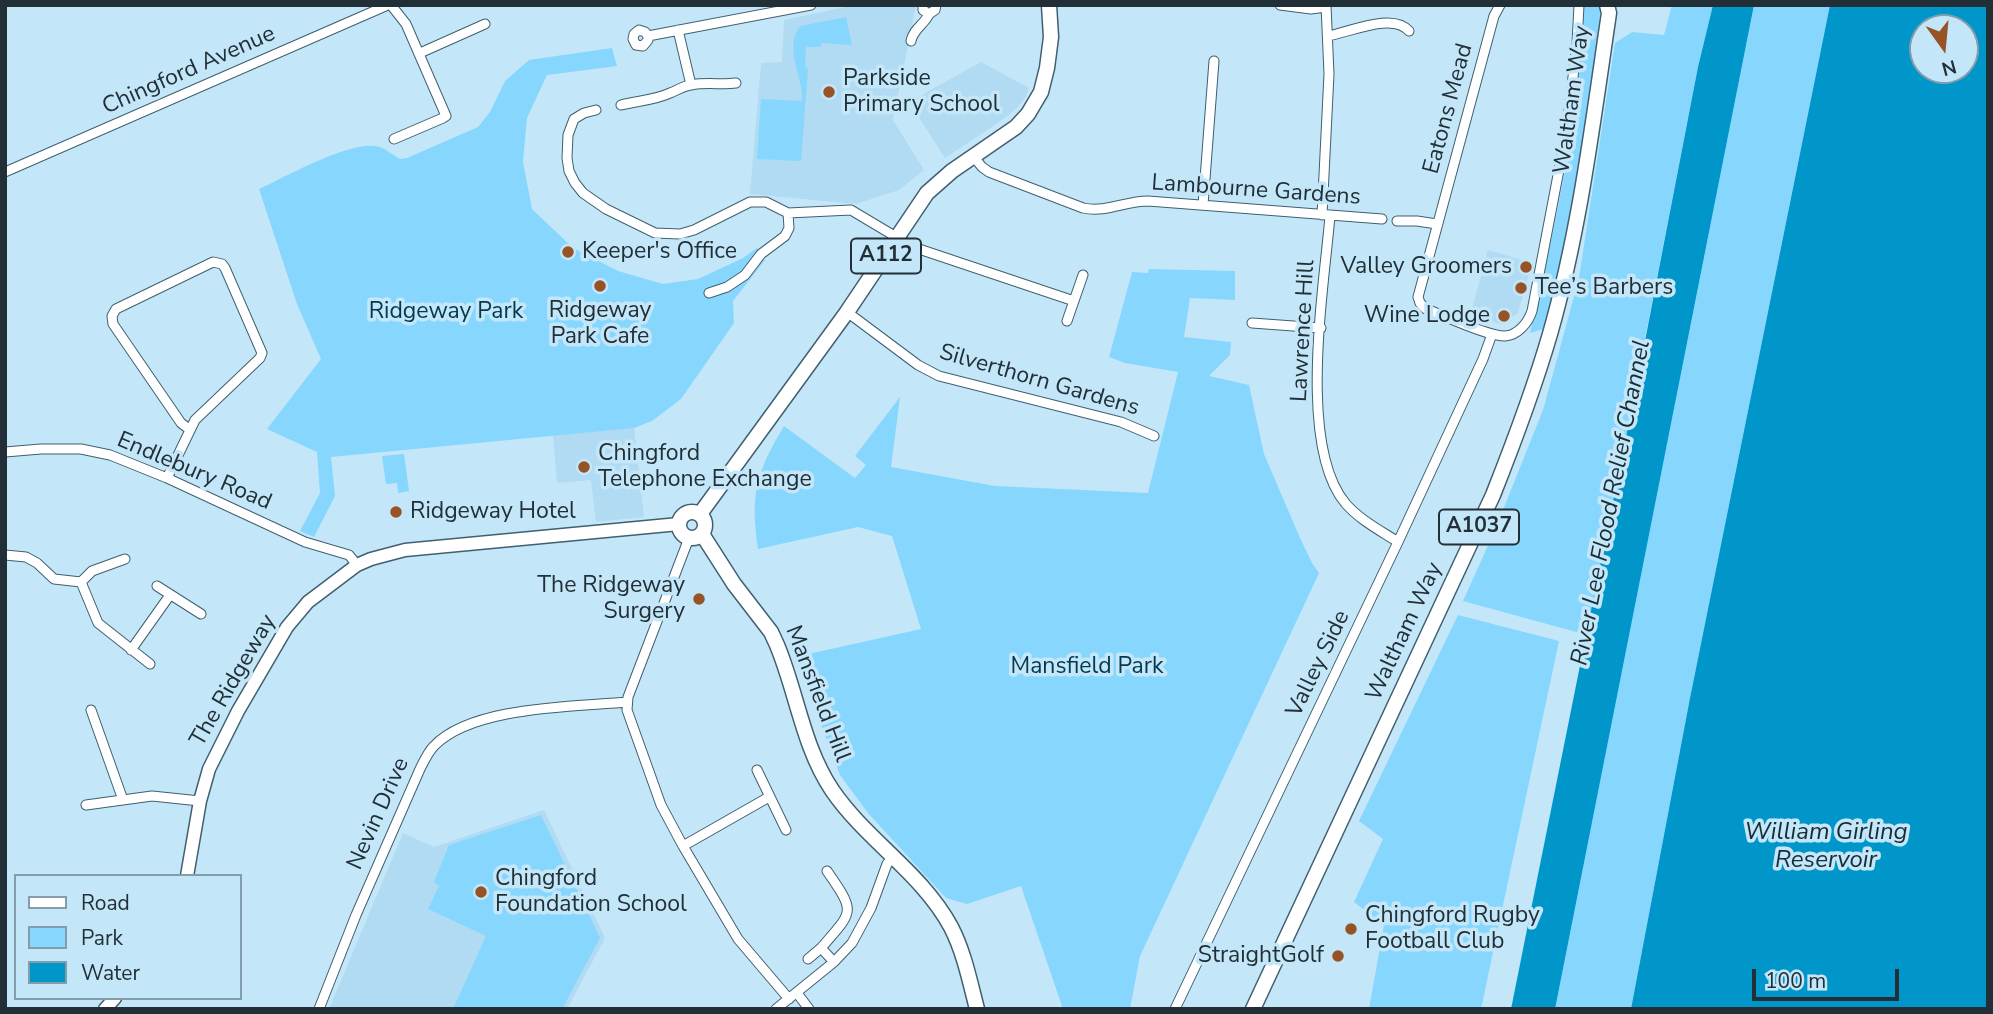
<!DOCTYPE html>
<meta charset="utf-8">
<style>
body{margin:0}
#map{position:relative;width:1993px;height:1014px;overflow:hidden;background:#c3e7f9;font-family:"Nunito Sans",sans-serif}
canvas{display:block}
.frame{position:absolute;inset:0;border:7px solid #222f37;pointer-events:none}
.legend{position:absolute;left:14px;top:874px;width:228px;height:126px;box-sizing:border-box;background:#c3e7f9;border:2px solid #839dab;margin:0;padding:9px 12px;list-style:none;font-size:21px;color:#222f37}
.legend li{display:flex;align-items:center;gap:14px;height:35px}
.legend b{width:35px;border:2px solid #839dab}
.north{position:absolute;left:1909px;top:14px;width:70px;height:70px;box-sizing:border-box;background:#c3e7f9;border:2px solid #839dab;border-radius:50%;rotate:165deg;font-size:19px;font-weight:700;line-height:28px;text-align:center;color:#222f37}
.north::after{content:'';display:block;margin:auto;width:24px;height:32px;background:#975226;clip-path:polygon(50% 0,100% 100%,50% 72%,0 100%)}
.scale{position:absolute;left:1752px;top:969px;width:147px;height:32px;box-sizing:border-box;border:4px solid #222f37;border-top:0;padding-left:9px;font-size:21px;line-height:24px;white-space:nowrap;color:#222f37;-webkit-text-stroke:5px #c3e7f9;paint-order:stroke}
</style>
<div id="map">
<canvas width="1993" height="1014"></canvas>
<div class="frame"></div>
<ul class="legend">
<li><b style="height:9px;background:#fff"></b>Road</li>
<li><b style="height:19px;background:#87d6fe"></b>Park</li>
<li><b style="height:19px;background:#0096c9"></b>Water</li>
</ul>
<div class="north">N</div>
<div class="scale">100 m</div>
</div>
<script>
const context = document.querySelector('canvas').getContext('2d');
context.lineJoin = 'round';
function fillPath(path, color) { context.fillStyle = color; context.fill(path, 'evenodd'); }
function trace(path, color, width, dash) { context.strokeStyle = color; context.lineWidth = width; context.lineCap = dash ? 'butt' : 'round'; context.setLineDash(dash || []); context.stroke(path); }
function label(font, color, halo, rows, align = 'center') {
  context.font = font + ' "Nunito Sans",sans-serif'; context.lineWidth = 7; context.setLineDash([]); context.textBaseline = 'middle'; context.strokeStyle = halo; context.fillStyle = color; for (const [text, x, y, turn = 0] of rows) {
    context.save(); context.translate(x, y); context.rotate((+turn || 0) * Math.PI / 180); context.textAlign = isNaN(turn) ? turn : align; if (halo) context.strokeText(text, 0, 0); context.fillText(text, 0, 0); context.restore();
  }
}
const built = new Path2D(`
 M855,5H916L893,120L924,170L899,190L856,204L750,194L761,63L782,62L784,20Z
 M981,62L1029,88L1025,98L1016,109L998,123L945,158L909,102Z
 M1488,250L1532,263L1518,313L1501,324L1470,316Z
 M634,428L644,517L596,522L591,480L557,483L553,435Z
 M544,810L605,938L567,1009H329L403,833L434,847Z`);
const green = new Path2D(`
 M1583,5H1601L1581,171L1553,303H1550L1543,329L1530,333C1550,248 1570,162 1578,75C1580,52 1585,28 1583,5Z
 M1672,5H1713L1698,67L1587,635L1463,601L1495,530L1543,410L1557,359L1579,278L1615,43L1632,32L1664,35Z
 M1754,5H1830L1690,698L1631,1009H1555Z
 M846,17L852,45L821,43V47H806L805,66L808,69L801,161L757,159L761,99L802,101C804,76 782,47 801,26Z
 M612,48L617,66L547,75L527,118L523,162L532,209L573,248L618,271L663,284L698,279L743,258L757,248L765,260L733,301L734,323L681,399L652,421L634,428L331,457L335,496L314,537L300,531L320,493L317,452L267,429L321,359L297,304L259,189C287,176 347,142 376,146C384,147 393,155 400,159L407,158L478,127L490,112L505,81L529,60Z
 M1149,269L1235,271V300L1190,298L1184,337L1231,342L1230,355L1209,376L1249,385L1264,454L1300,538L1312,563L1319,573L1140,956L1130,1009H1063L1021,886L967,904L946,898L868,813L840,775L795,657L921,629L892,536L858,527L758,549C750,494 756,473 784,426L855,478L866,465L855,456L900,397L891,467L995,486L1148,493L1178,372L1125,363L1109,357L1132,272L1148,273Z
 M404,454L409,491L398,493L397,483L386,484L382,456Z
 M1458,615L1559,641L1481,1009H1369L1384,925L1354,902L1383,839L1359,821Z
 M541,815L600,938L562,1009H453L486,936L428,909L439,886L434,882L449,845Z`);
const water = new Path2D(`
 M1713,5H1754L1555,1009H1511L1639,372L1698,67Z
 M1830,5H1988V1009H1631L1690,698ZM1923,28H1965V70H1923Z`);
const street = new Path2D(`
 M391,5L406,24L446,116L443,118L394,139
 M923,5V10L929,14L935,10L936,5
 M1280,5L1311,9L1326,7
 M1500,5L1494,16L1418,297L1420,303L1426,309C1443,315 1489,337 1505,336C1518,335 1528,323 1532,311L1567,128L1577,43L1579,5
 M678,30L691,85
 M648,36V40L643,46L636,45L633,39L634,34L639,30L645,32L648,36L811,5
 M1328,36C1350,32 1393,12 1409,31
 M911,41C913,29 925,24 929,14
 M420,53L485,24
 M621,105C636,101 656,100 670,93C678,90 683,86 691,85C706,82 721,85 736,83
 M596,110L584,113L574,119L568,135L567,158L569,171L575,183L583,193L606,209L655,233L680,234L694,230L750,202H766L788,213L851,210L913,247L1074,301
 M973,156L982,167L989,172L1083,208C1106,213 1125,201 1148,201L1382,219
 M5,172L388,5
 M1203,205L1214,61
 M1322,215L1329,74L1326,5
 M1330,216C1324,288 1297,447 1346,504C1360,520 1381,531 1398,542
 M1397,221H1417L1437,224
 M709,293L727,287L745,275L761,254L785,236L789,228L788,213
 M847,312L918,365L939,376L1121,422L1154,436
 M1067,321L1083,275
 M1252,323L1321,328
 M5,452L41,449H81L110,455L167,478L305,542L349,555L357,565
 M167,478L195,420L260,358L262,353L225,268L222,264L213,262L116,309L112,316L113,324L181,423L189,429
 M689,538L628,697L627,710L661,805L683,846L738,939L789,999
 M5,555L26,557L37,563L54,579L81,582L98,623L150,664
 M81,582L92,571L125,559
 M157,586L201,614
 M131,650L170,595
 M91,710L123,800
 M757,770L786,830
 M86,805L152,796L200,801
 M683,846L769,797
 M827,871C856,913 854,910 821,948L834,962
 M808,959L821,948
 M797,993L809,1009
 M319,1009L356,915L420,769C424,761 428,752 434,746C472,706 574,707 627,702
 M776,1009L834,962L852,943L871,908L887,864L893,857
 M1175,1009L1398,542L1483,359L1492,334`);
const secondary = new Path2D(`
 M187,876L200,801L209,769L238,711L287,627L308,602L357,565L371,559L405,550L679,524
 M105,1009L115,998`);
const primary = new Path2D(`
 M679 525a13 13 0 1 1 26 0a13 13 0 1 1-26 0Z
 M700,514L847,312L927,193L952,171L1016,127L1028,114L1041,92L1047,68L1051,37L1049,5
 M702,534L734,584L771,632L777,645C797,693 803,747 832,790C866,840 922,873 951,927C964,952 970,982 977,1009
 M1253,1009L1493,495C1514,442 1534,389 1550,334C1580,229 1593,121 1609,13L1607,5`);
const markers = [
 [829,92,7,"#975226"],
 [568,252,7,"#975226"],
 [1526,267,7,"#975226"],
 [600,286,7,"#975226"],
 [1521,288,7,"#975226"],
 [1504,316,7,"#975226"],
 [584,467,7,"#975226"],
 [396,512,7,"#975226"],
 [699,599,7,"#975226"],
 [481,892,7,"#975226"],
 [1351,929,7,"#975226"],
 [1338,956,7,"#975226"]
];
const shields = [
 [886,256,70],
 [1479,527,80]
];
const shieldNames = [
 ["A112",886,256],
 ["A1037",1479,527]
];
const streetNames = [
 ["Chingford Avenue",189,71,-24],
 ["Waltham Way",1573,100,-82],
 ["Eatons Mead",1449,109,-75],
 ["Lambourne Gardens",1256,191,4],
 ["Lawrence Hill",1304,331,-87],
 ["Silverthorn Gardens",1039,381,16],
 ["Endlebury Road",194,472,23],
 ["Waltham Way",1405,632,-65],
 ["Valley Side",1319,664,-64],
 ["The Ridgeway",234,681,-60],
 ["Mansfield Hill",817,694,69],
 ["Nevin Drive",379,814,-66]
];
const poiNames = [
 ["Parkside",843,79],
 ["Primary School",843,105],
 ["Keeper's Office",582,252],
 ["Valley Groomers",1512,267,"right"],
 ["Tee’s Barbers",1535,288],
 ["Ridgeway",600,311,"center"],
 ["Park Cafe",600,337,"center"],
 ["Wine Lodge",1490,316,"right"],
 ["Chingford",598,454],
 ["Telephone Exchange",598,480],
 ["Ridgeway Hotel",410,512],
 ["The Ridgeway",685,586,"right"],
 ["Surgery",685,612,"right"],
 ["Chingford",495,879],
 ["Foundation School",495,905],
 ["Chingford Rugby",1365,916],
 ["Football Club",1365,942],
 ["StraightGolf",1324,956,"right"]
];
const parkNames = [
 ["Ridgeway Park",446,312],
 ["Mansfield Park",1087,667]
];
const waterNames = [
 ["River Lee Flood Relief Channel",1612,503,-79],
 ["William Girling",1826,833],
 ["Reservoir",1826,861]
];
fillPath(built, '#b0dbf2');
fillPath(green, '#87d6fe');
fillPath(water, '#0096c9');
trace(street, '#405f6f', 11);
trace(secondary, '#405f6f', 15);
trace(primary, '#405f6f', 17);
trace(street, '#fff', 9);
trace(secondary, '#fff', 12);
trace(primary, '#fff', 14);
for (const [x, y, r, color] of markers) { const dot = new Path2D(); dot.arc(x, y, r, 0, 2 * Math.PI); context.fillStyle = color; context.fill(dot); trace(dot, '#c3e7f9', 2.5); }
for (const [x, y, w] of shields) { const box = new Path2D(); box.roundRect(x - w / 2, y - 17.5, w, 35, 5); context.fillStyle = '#c3e7f9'; context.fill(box); trace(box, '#222f37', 2); }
label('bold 21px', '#222f37', null, shieldNames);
label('23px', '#222f37', '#c3e7f9', streetNames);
label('23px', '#222f37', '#c3e7f9', poiNames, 'left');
label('23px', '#03394e', '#c3e7f9', parkNames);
label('italic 24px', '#182c36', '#c3e7f9', waterNames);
</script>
